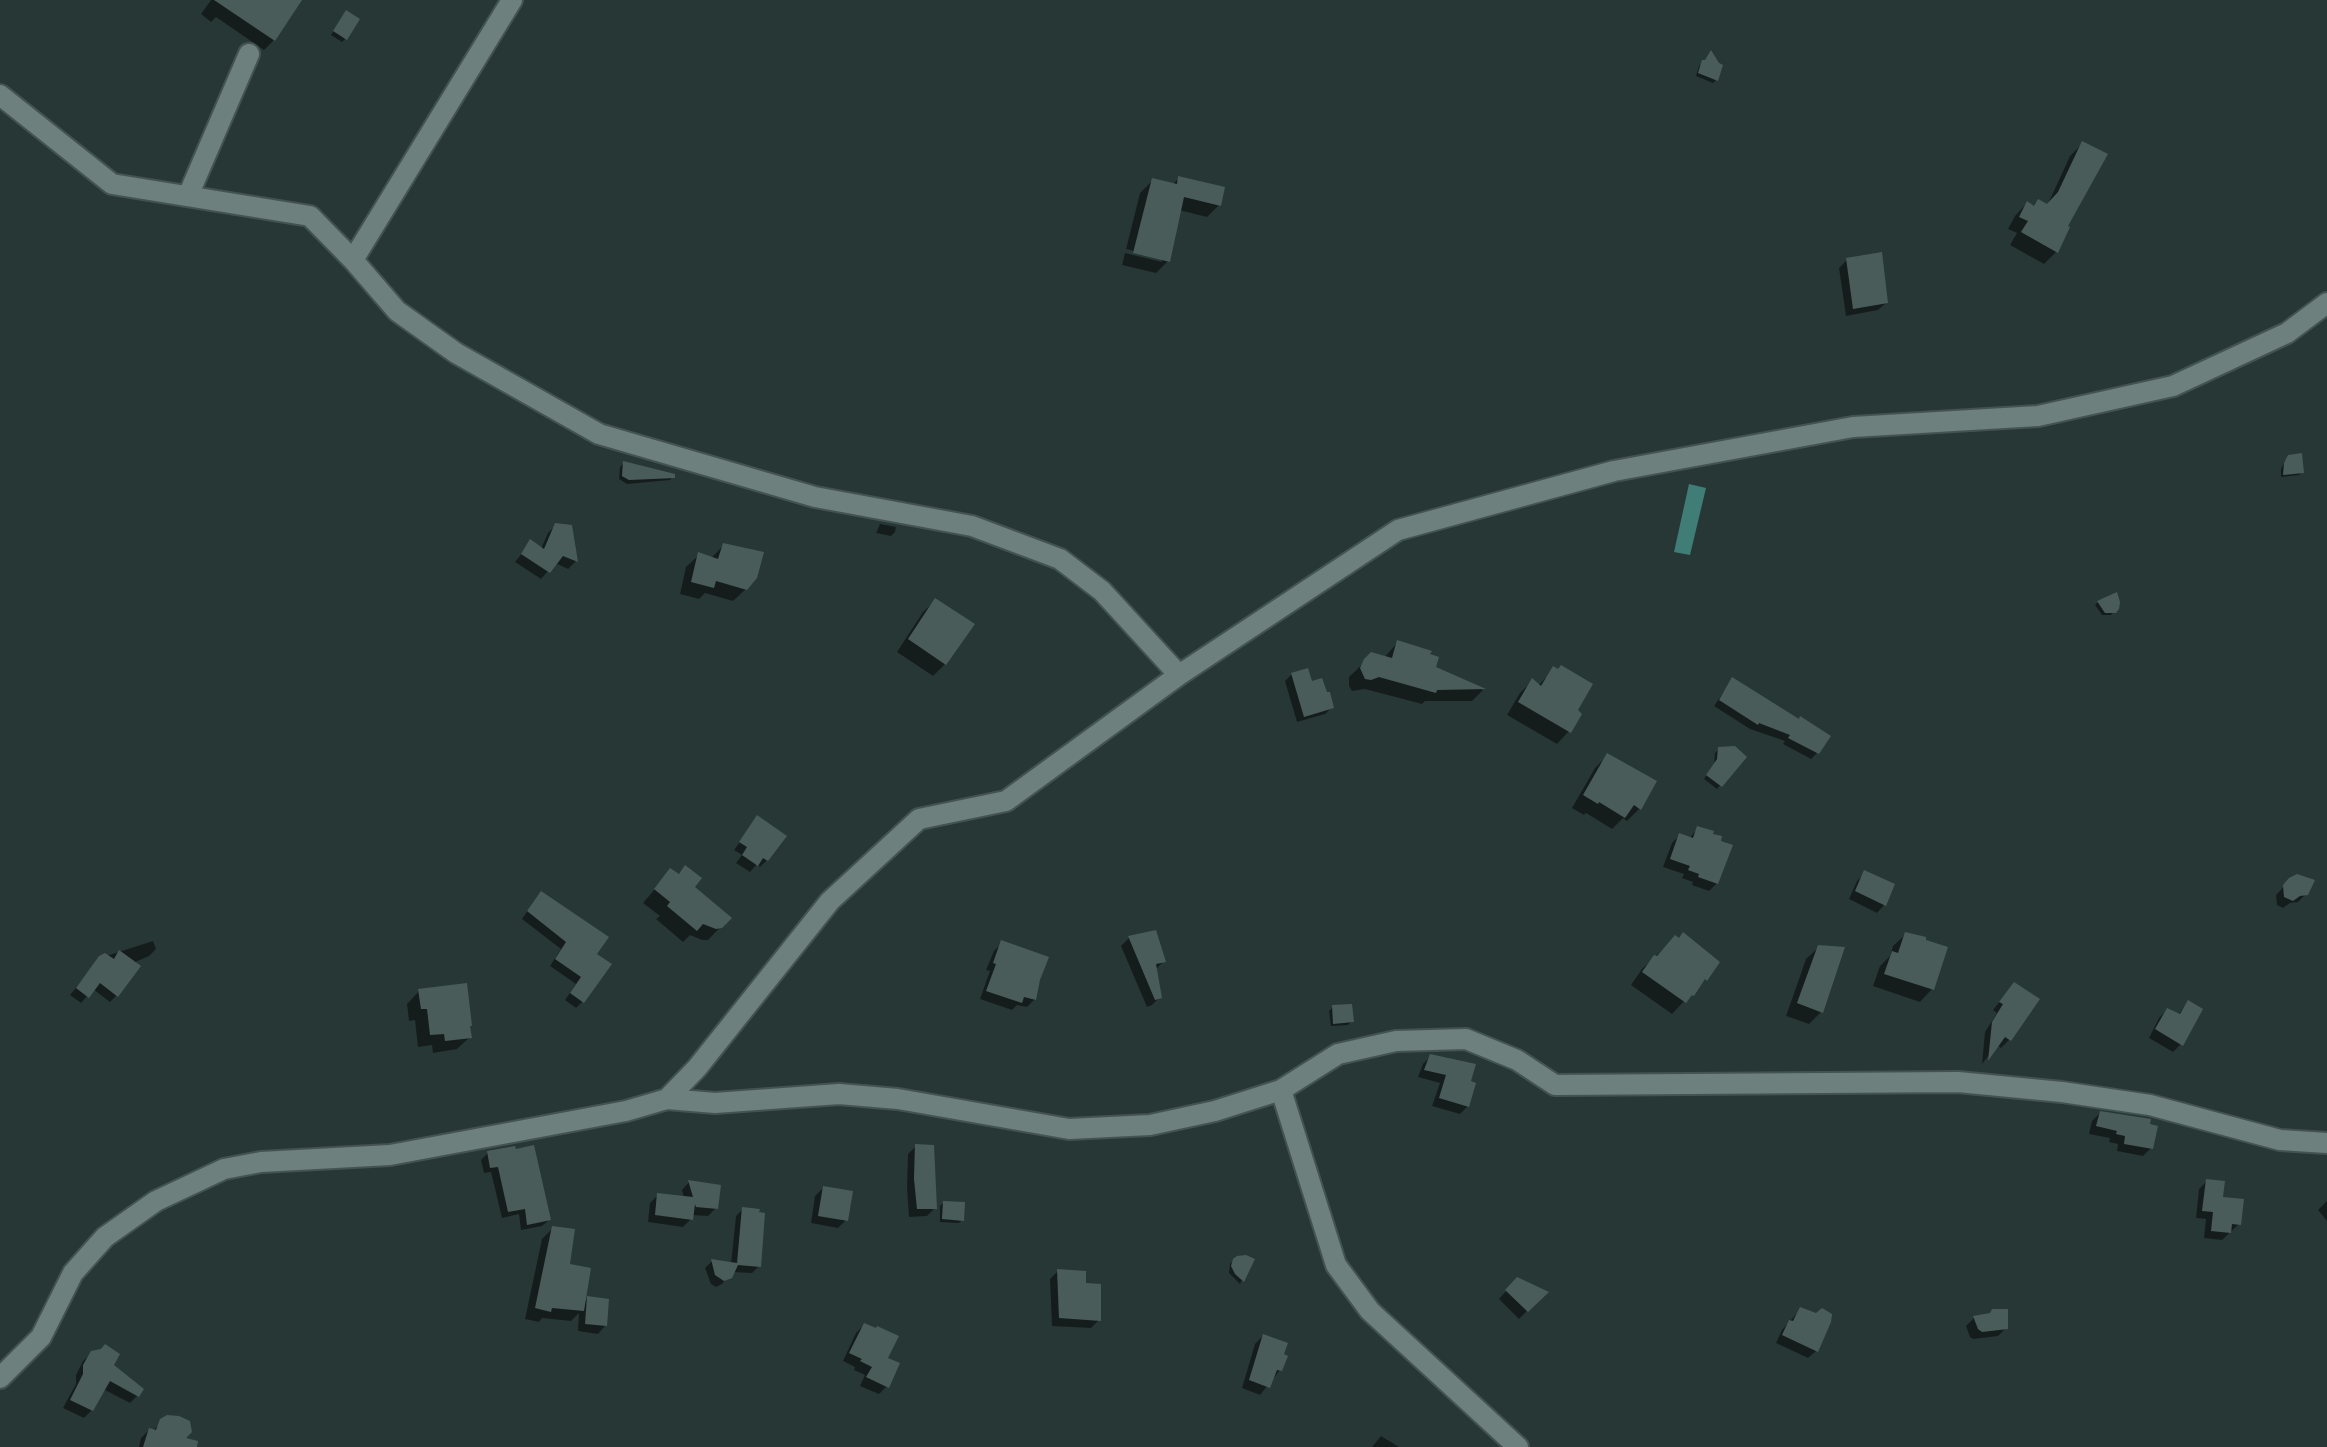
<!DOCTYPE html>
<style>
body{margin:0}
canvas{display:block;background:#263735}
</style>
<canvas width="2327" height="1447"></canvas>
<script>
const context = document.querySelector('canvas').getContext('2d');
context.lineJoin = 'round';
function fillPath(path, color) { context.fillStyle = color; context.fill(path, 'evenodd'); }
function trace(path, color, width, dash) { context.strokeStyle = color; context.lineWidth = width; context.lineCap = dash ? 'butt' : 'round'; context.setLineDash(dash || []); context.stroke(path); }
const water = new Path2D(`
 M1689,484L1706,488L1690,555L1674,552Z`);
const shadow = new Path2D(`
 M211,0H300L274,40L264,50L216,17L211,22L201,14Z
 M343,16L345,39L342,42L331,35Z
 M1703,62L1716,80L1713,83L1696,76L1699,66Z
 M2083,143L2066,227L2056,252L2044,264L2010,245L2017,233L2008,229L2015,216L2027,203L2033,207L2047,206L2070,156Z
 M1179,178L1219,205L1207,217L1179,210L1168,261L1156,273L1122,265L1125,253L1162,262V258L1126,249L1140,193L1153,180L1172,185Z
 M1847,260L1886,303L1878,310L1846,316L1839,268Z
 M2285,461L2302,472L2299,475L2281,477V469Z
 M624,463L673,477L670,480L627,484L619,479L620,467Z
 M880,524L896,527L895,532L891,536L876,533Z
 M556,525L570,527L576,561L568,569L555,563L541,579L515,562L531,542L541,549L548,533Z
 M724,545L746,589L733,601L705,593L699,599L680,594L686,567L699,555L711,558Z
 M936,600L945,664L933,676L897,652L923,612Z
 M2098,602L2117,608L2111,615H2102L2095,605Z
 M1397,643L1434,668L1483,690L1472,701H1425L1422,704L1365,689L1352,691L1349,686V677L1372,655L1384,658Z
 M1554,669L1575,711L1569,731L1557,744L1507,715L1520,693L1532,681L1538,686Z
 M1292,674L1311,683L1325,695L1332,707L1325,714L1297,722L1285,681Z
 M1732,680L1817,753L1811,759L1783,744L1785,741L1750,729L1714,706Z
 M1719,749L1744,757L1717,789L1704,779L1714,764L1715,753Z
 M1607,756L1639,809L1627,821L1623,818L1612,829L1586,813L1584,815L1572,808L1595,768Z
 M758,817L767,860L760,867L757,864L750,872L736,863L742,855L734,850Z
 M1698,828L1717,883L1709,891L1692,885L1693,882L1682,878L1684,874L1663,867L1672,843L1680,835L1689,839Z
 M685,868L692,887L729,918L708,940H702L690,935L683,942L656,919L660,916L643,903L671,870L678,875Z
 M1865,873L1884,905L1877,913L1849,899L1857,881Z
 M2290,880L2306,894L2298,902L2290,903L2283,908L2277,905L2276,895Z
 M535,900L594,954L583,1001L576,1008L565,1000L576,984L550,966L561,949L522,919Z
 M1906,934L1924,941L1932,989L1920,1002L1873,986L1880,966L1890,956L1893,946Z
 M1129,938L1164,961L1155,970L1160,997L1152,1005L1147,1007L1121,946Z
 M1675,938L1705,979L1672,1014L1631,985L1642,969Z
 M153,941L156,949L149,956L133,963L117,995L110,1002L93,989L81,1003L70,995L100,958Z
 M1002,943L1046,958L1035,999L1027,1007L1017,1005L1012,1010L980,999L990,971L986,970L994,951Z
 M1819,947L1821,1012L1809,1024L1786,1016L1806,959Z
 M2014,984L2038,999L2009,1040L2001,1048L1997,1045L1982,1064L1985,1032L1997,1013L1993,1010Z
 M419,991L468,1027L470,1037L457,1049L433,1053L432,1045L418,1047L415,1020L409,1021L407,1004Z
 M2188,1002L2181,1044L2173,1052L2149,1038L2159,1018L2167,1010L2178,1015Z
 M1333,1007L1352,1021L1348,1025L1331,1026L1329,1011Z
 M1431,1056L1469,1083L1468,1106L1460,1114L1432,1106L1440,1083L1418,1077L1423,1064Z
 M2100,1113L2151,1148L2143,1156L2117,1151L2118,1144L2109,1142L2110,1138L2089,1134L2092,1121Z
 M916,1146L935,1208L927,1216L909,1217L907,1188L908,1154Z
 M488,1153L549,1220L542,1226L521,1230L519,1214L502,1218L491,1172L484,1173L481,1160Z
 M2207,1181L2239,1224L2222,1240L2204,1238L2206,1219L2196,1218L2199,1189Z
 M689,1182L716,1208L708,1216L692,1215L691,1219L683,1227L648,1222L650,1203L658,1195L684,1198L682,1190Z
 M823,1188L846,1220L838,1228L811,1223L815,1196Z
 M2327,1201V1221L2318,1210Z
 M943,1203L962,1220L959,1223L940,1222V1206Z
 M743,1209L759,1266L752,1273L732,1272L722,1284L716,1287L711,1284L705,1268L712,1261L731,1264L736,1216Z
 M553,1228L583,1303L588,1298L605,1326L598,1334L578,1331L579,1313L571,1321L542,1318L539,1322L525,1319L542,1239Z
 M1234,1260H1252L1240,1284L1229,1273L1230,1264Z
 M1058,1271L1084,1285L1099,1320L1091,1328L1052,1326L1050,1279Z
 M1517,1279L1545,1293L1519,1319L1499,1299Z
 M1801,1309L1816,1351L1808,1358L1776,1343L1782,1330Z
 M1988,1316L2006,1328L1998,1336L1973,1339L1970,1337L1966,1326L1974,1318Z
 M864,1325L885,1359L887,1386L879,1394L860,1386L865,1375L854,1370L855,1367L843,1361L856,1333Z
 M1263,1336L1280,1370L1260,1395L1242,1388L1255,1344Z
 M92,1353L111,1366L138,1395L130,1403L103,1389L92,1410L84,1418L63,1408L76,1384V1375L83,1361Z
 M164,1419L162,1447H139L141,1438L149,1430L153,1431Z
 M1381,1436L1399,1447H1372Z`);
const building = new Path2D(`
 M214,0H302L275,41Z
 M346,10L360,19L347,40L333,31Z
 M1711,50L1719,63L1723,65L1718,81L1698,73L1702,60H1705Z
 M2082,141L2108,154L2068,226L2070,227L2058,253L2021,232L2028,221L2019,217L2027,201L2034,206L2038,199L2047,204L2058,192Z
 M1178,176L1225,187L1221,206L1184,197L1170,262L1133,253L1152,178L1177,184Z
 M1882,252L1888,303L1853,309L1846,258Z
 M2302,453L2304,473L2283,475L2284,463L2288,455Z
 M623,461L675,474V478L629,480L622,476Z
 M555,523L572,525L578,562L563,556L550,573L521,554L530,539L544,549Z
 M723,543L764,552L757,578L747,590L716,581L714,588L691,582L698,552L718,559Z
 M2117,592L2120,602L2119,609L2116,613H2105L2097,601Z
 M935,598L975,624L946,665L908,639Z
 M1397,640L1432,651L1430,654L1439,657L1436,667L1486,689L1437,690L1436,693L1379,677L1371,680L1365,679L1360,668L1364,659L1371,652L1392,658Z
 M1561,665L1593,684L1578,710L1582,714L1571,733L1518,702L1532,678L1541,686L1553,666L1558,669Z
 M1308,668L1312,681L1322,678L1327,692H1330L1334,708L1304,717L1291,673Z
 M1732,677L1799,719L1800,716L1831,736L1819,754L1788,738L1790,735L1759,723L1758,725L1719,700Z
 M1735,746L1747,757L1722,787L1706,775L1717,759L1718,747Z
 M1607,753L1657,781L1641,810L1634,805L1625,818L1599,802L1598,804L1583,795Z
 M757,815L787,836L768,861L763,858L758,866L742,855L747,847L739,842Z
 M1697,826L1714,831L1713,834L1722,836L1721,841L1733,845L1718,884L1698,877L1699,874L1688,870L1690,866L1670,859L1679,833L1693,838Z
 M685,865L702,878L695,887L732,918L722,928L716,929L703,924L697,931L667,906L670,902L654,889L670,868L679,874Z
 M1864,870L1895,884L1886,906L1855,891Z
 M2297,874L2315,880L2308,895L2300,896L2293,901L2284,897L2283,885L2289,878Z
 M541,891L609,937L597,954L612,964L584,1003L570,993L581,977L555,959L566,942L527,911Z
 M1156,930L1166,962L1156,964L1162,998L1155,1000L1128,936Z
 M1683,932L1720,962L1707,981L1705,979L1694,996L1692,995L1686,1003L1642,972L1654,955L1657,956L1675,935L1679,938Z
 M1905,932L1926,937V940L1948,947L1934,990L1884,974L1892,951L1898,953Z
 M1001,940L1049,957L1040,980L1036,1000L1024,997L1022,1003L986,991L996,964L993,963Z
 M1818,945L1845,947L1823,1013L1797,1003Z
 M119,950L141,966L118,997L100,983L89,998L76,988L99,956L105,953L114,959Z
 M2014,982L2040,999L2011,1041L2005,1037L1988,1061L1992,1022L2003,1004L1999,1002Z
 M467,983L472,1026H470L472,1038L445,1041L444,1034L430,1035L427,1009H421L418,989Z
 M2188,1000L2203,1009L2183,1046L2155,1029L2167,1008L2180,1014Z
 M1352,1004L1354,1022L1333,1024L1332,1005Z
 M1430,1054L1476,1064L1471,1081L1476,1083L1469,1107L1439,1098L1446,1075L1424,1070Z
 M2100,1111L2151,1119L2150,1124L2158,1126L2153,1149L2124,1144L2125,1136L2116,1134L2117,1131L2096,1126Z
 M915,1144L934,1145L937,1209H917L914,1179Z
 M534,1145L551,1220L527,1225L525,1209L508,1212L498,1167L490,1168L487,1151L515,1146L516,1149Z
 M2206,1179L2225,1181L2223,1197L2244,1199L2241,1225L2232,1224L2231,1233L2211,1231L2213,1212L2202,1211Z
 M688,1180L721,1185L718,1209L696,1207L695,1204L693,1220L655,1215L657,1193L693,1197Z
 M823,1186L853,1191L848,1221L818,1216Z
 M943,1201L965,1202L964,1221L942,1219Z
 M742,1207L760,1209L759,1212L765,1213L761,1267L738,1265L732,1278L724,1281L715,1275L711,1259L737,1263Z
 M552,1226L575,1229L570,1264L591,1268L584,1311L552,1308L551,1312L535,1308Z
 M1246,1255L1255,1259L1244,1282L1235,1274L1231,1266L1233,1259L1237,1256Z
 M1057,1269L1086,1271V1283L1101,1284V1321L1059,1318Z
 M1517,1277L1549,1292L1528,1312L1505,1290Z
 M587,1296L609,1299L607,1326L585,1324Z
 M1800,1307L1816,1313L1822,1308L1832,1314L1831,1322L1818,1352L1782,1335L1789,1320L1793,1321Z
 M1992,1309H2008V1329L1982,1332L1978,1329L1973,1316L1990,1313Z
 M864,1323L876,1328L877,1326L899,1336L888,1358L900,1363L889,1388L866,1377L872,1367L860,1361L862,1359L849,1353Z
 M1263,1334L1288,1343L1284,1354L1288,1356L1282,1371L1277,1370L1270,1388L1249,1380Z
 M105,1344L120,1354L114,1365L144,1389L139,1397L110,1381L93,1411L70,1400L83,1374V1365L91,1351L101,1349Z
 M167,1415L179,1416L190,1421L192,1432L186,1438L198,1441L197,1447H143L149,1428L156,1430L160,1419Z`);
const minor = new Path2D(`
 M0,95L112,184L310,216L353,260L397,311L456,353L599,434L815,497L972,526L1060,559L1102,591L1179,675
 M188,196L249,54
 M353,260L512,0
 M1281,1090L1336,1265L1370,1311L1518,1447
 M667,1099L715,1103L839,1094L898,1099L1069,1129L1150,1125L1215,1111L1281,1090L1338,1054L1396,1041L1466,1039L1517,1060L1555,1085L1958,1082L2062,1092L2150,1105L2280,1140L2327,1143
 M0,1378L41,1337L73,1273L105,1237L156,1201L224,1169L261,1162L390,1155L626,1111L667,1099L697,1068L830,901L919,819L1006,801L1179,675L1398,530L1614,471L1853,427L2038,416L2173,386L2287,333L2327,303`);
fillPath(water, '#3f7d76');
fillPath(shadow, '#0007');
fillPath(building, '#4a5c5a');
trace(minor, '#445351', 24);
trace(minor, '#6d807d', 20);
</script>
